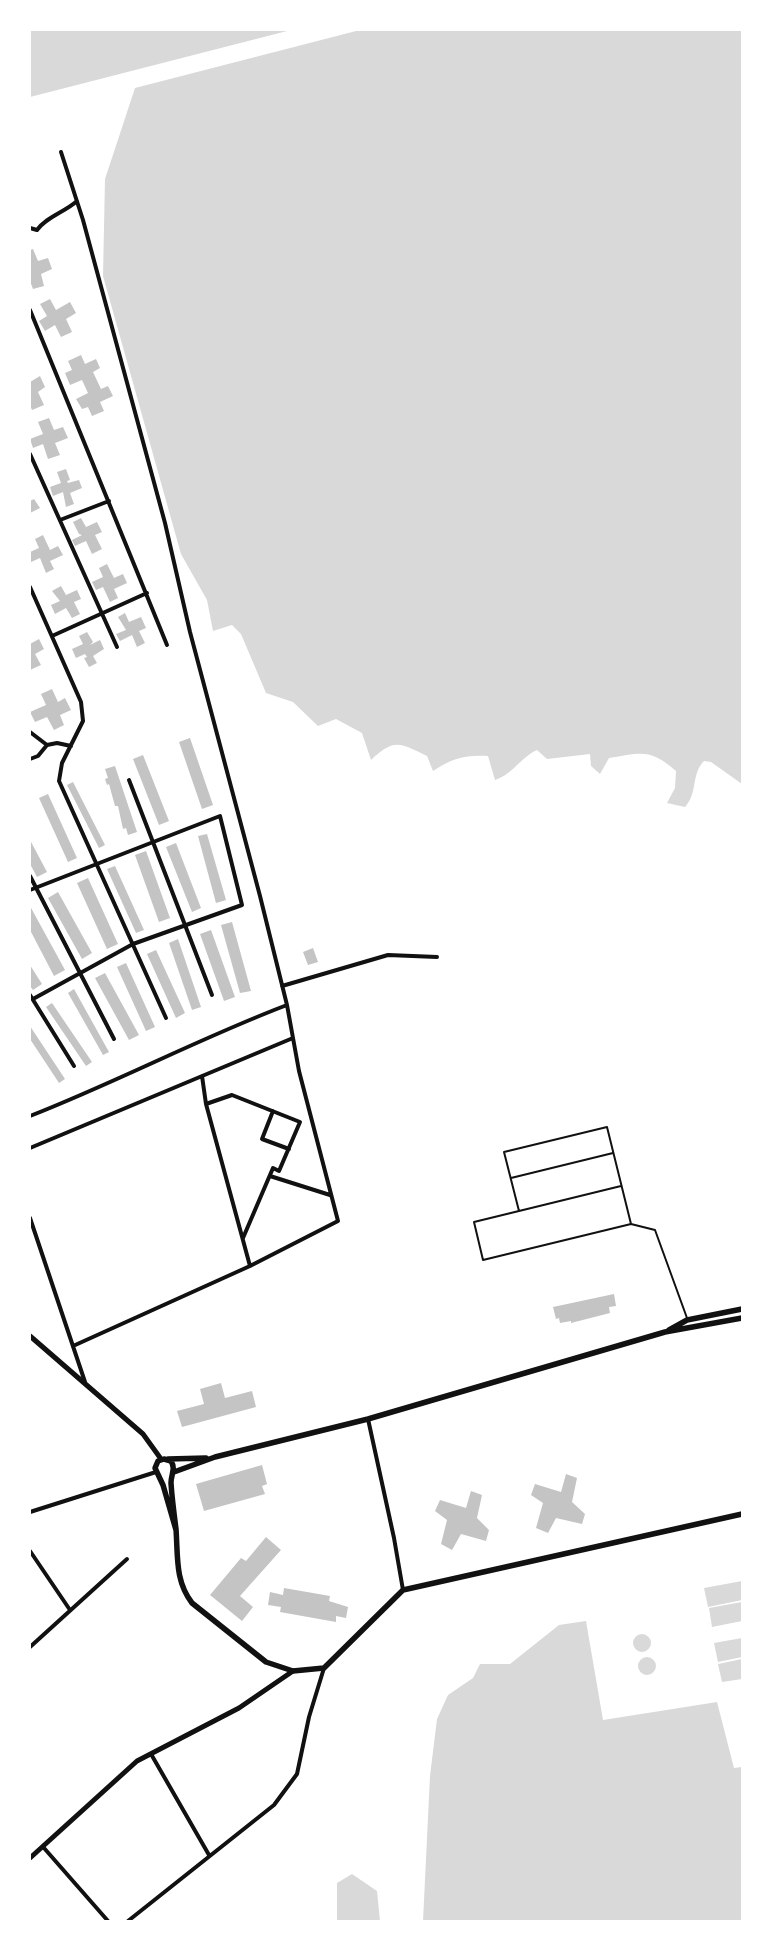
<!DOCTYPE html>
<style>
body{margin:0}
#map{position:relative;width:772px;height:1951px;overflow:hidden;background:#fff;font-family:Georgia,serif}
canvas{display:block}
.frame{position:absolute;inset:0;border:31px solid #fff;pointer-events:none}
</style>
<div id="map">
<canvas width="772" height="1951"></canvas>
<div class="frame"></div>
</div>
<script>
const context = document.querySelector('canvas').getContext('2d');
context.lineJoin = 'round';
function fillPath(path, color) { context.fillStyle = color; context.fill(path, 'evenodd'); }
function trace(path, color, width, dash) { context.strokeStyle = color; context.lineWidth = width; context.lineCap = dash ? 'butt' : 'round'; context.setLineDash(dash || []); context.stroke(path); }
const water = new Path2D(`
 M30,30H291L30,97Z
 M360,30H742V784L711,762L704,761C691,774 698,793 685,807L667,803L675,788L676,771C650,748 641,753 609,758L600,774L591,766L590,754L547,759L537,750C520,758 513,774 495,780L488,756C465,755 453,758 433,771L427,756C399,743 395,738 371,760L362,733L336,719L318,726L293,702L266,693L241,634L232,625L213,631L207,600L181,554L103,276L105,179L135,88Z
 M742,1581V1600L708,1607L704,1588Z
 M742,1602V1621L712,1627L709,1608Z
 M586,1621L603,1720L717,1702L734,1768L742,1767V1921H423L430,1776L437,1719L448,1695L473,1678L480,1664H510L559,1625Z
 M633 1643a9 9 0 1 1 18 0a9 9 0 1 1-18 0Z
 M742,1638V1657L718,1662L714,1643Z
 M638 1666a9 9 0 1 1 18 0a9 9 0 1 1-18 0Z
 M742,1659V1679L722,1682L718,1664Z
 M352,1874L377,1891L380,1921H337V1883Z`);
const building = new Path2D(`
 M33,249L38,261L48,258L52,269L41,274L44,286L33,289L30,281V250Z
 M50,299L56,310L70,302L76,313L66,319L72,332L61,337L55,325L45,331L39,321L47,316L40,304Z
 M81,355L85,364L96,359L100,368L93,372L101,389L108,386L113,396L100,402L104,411L92,416L88,407L82,409L76,399L88,393L82,380L70,385L65,373L72,370L68,361Z
 M40,376L45,387L38,392L44,405L32,410L30,405V382Z
 M49,418L54,430L63,427L68,438L55,443L60,455L48,459L43,444L33,448L30,439L43,434L38,422Z
 M66,469L70,480L67,481L68,483L79,480L82,488L70,493L74,504L66,507L63,492L53,496L50,487L61,483L57,472Z
 M34,499L40,508L30,513V501Z
 M81,518L86,527L97,522L102,532L95,535L102,549L92,554L86,541L75,546L72,540L82,535L79,534L73,522Z
 M43,535L50,550L58,546L63,555L50,561L54,569L46,573L40,558L31,562L30,559V552L39,548L35,539Z
 M107,564L114,578L123,574L127,583L114,589L118,598L110,602L103,587L96,590L92,582L103,577L99,568Z
 M61,586L66,595L77,590L81,599L74,602L80,614L72,618L66,608L55,614L51,605L60,601L52,591Z
 M125,613L129,622L141,617L146,628L139,631L145,643L137,647L132,635L120,641L116,634L126,630L118,617Z
 M87,632L93,642L90,645L100,640L104,649L93,656L97,663L89,667L84,658L87,657L85,654L76,658L72,649L83,644L79,636Z
 M39,639L44,649L35,654L41,665L30,670V644Z
 M52,689L58,702L65,698L71,710L60,715L64,725L54,730L47,717L35,722L30,712L46,705L41,694Z
 M190,738L213,805L202,809L179,742Z
 M143,755L169,821L159,825L133,759Z
 M115,766L137,832L128,835L126,828L123,829L118,806H115L109,784L107,785L105,779L108,778L105,769Z
 M73,782L105,845L99,848L67,785Z
 M48,794L77,858L68,862L39,798Z
 M207,834L226,900L216,903L198,836Z
 M30,840L47,872L37,877L30,864Z
 M176,843L201,908L192,912L166,847Z
 M146,851L170,918L159,922L135,855Z
 M115,866L144,930L136,933L107,869Z
 M88,878L118,944L107,949L77,883Z
 M58,892L92,953L82,959L48,898Z
 M30,906L65,970L54,976L30,930Z
 M232,922L251,991L240,993L221,925Z
 M211,930L235,997L224,1001L200,934Z
 M178,939L201,1007L192,1010L169,943Z
 M313,948L318,962L308,965L303,952Z
 M156,950L185,1013L176,1018L147,954Z
 M126,963L155,1027L146,1031L117,967Z
 M30,965L42,984L33,990L30,986Z
 M105,973L139,1035L129,1040L95,978Z
 M74,989L109,1052L103,1055L68,993Z
 M52,1003L92,1062L86,1066L46,1007Z
 M30,1026L65,1079L59,1083L30,1039Z
 M614,1294L616,1306L609,1307L610,1313L571,1323V1321L560,1323L559,1318L556,1319L553,1307Z
 M221,1383L225,1398L252,1391L256,1407L182,1427L177,1411L204,1404L200,1389Z
 M262,1465L267,1484L262,1486L265,1494L204,1511L196,1484Z
 M566,1474L577,1478L572,1502L585,1514L582,1524L556,1518L548,1533L536,1528L543,1503L531,1495L535,1484L561,1492Z
 M471,1491L482,1495L477,1518L489,1530L486,1541L461,1534L452,1550L441,1544L447,1520L435,1511L440,1500L466,1508Z
 M266,1537L281,1550L240,1596L253,1607L242,1621L210,1595L241,1558L246,1561Z
 M284,1588L330,1596L329,1601L348,1607L346,1618L336,1616V1622L280,1612L281,1607L268,1605L270,1592L283,1595Z`);
const service = new Path2D(`
 M511,1178L613,1153
 M519,1211L621,1186
 M631,1224L607,1127L504,1152L519,1211L474,1222L483,1260L631,1224L655,1230L687,1318`);
const minor = new Path2D(`
 M61,152L83,220L165,523L190,632L260,896L287,1005L299,1071L338,1221L250,1266
 M30,228L37,230C46,217 65,212 77,201
 M30,310L167,645
 M30,454L117,647
 M60,520L109,501
 M30,587L81,702L83,721L62,763L59,781L166,1018
 M52,636L147,593
 M30,732L47,745L57,743L71,746
 M30,759L38,756L47,745
 M129,780L212,995
 M30,876L114,1039
 M30,890L220,816L242,905L133,944L33,999
 M282,986L388,955L437,957
 M30,995L74,1066
 M206,1104L232,1095L300,1122L279,1171L273,1168L243,1238
 M273,1111L262,1139L289,1149
 M30,1116C117,1082 200,1038 287,1005
 M30,1148L293,1038
 M270,1176L330,1195
 M30,1218L85,1382
 M73,1346L250,1266L206,1104L202,1076
 M368,1419L394,1538L403,1590
 M30,1512L156,1472
 M30,1551L70,1610
 M30,1647L127,1559
 M151,1754L209,1855
 M44,1848L108,1921
 M128,1921L274,1805L297,1774L309,1717L324,1668`);
const tertiary = new Path2D(`
 M30,1336L143,1434L161,1459
 M30,1858L137,1761L239,1708L293,1671`);
const secondary = new Path2D(`
 M669,1330L687,1320L742,1309
 M168,1459L206,1458
 M174,1472L215,1457L368,1419L665,1332L742,1318
 M176,1530L163,1485L155,1468L158,1461L164,1459L171,1461C176,1469 171,1474 171,1483C172,1499 174,1514 176,1529C178,1557 175,1581 192,1603L266,1662L293,1671L324,1668L403,1590L742,1514`);
fillPath(water, '#d9d9d9');
fillPath(building, '#c4c4c4');
trace(service, '#111', 2);
trace(minor, '#111', 4);
trace(tertiary, '#111', 5);
trace(secondary, '#111', 5.5);
</script>
